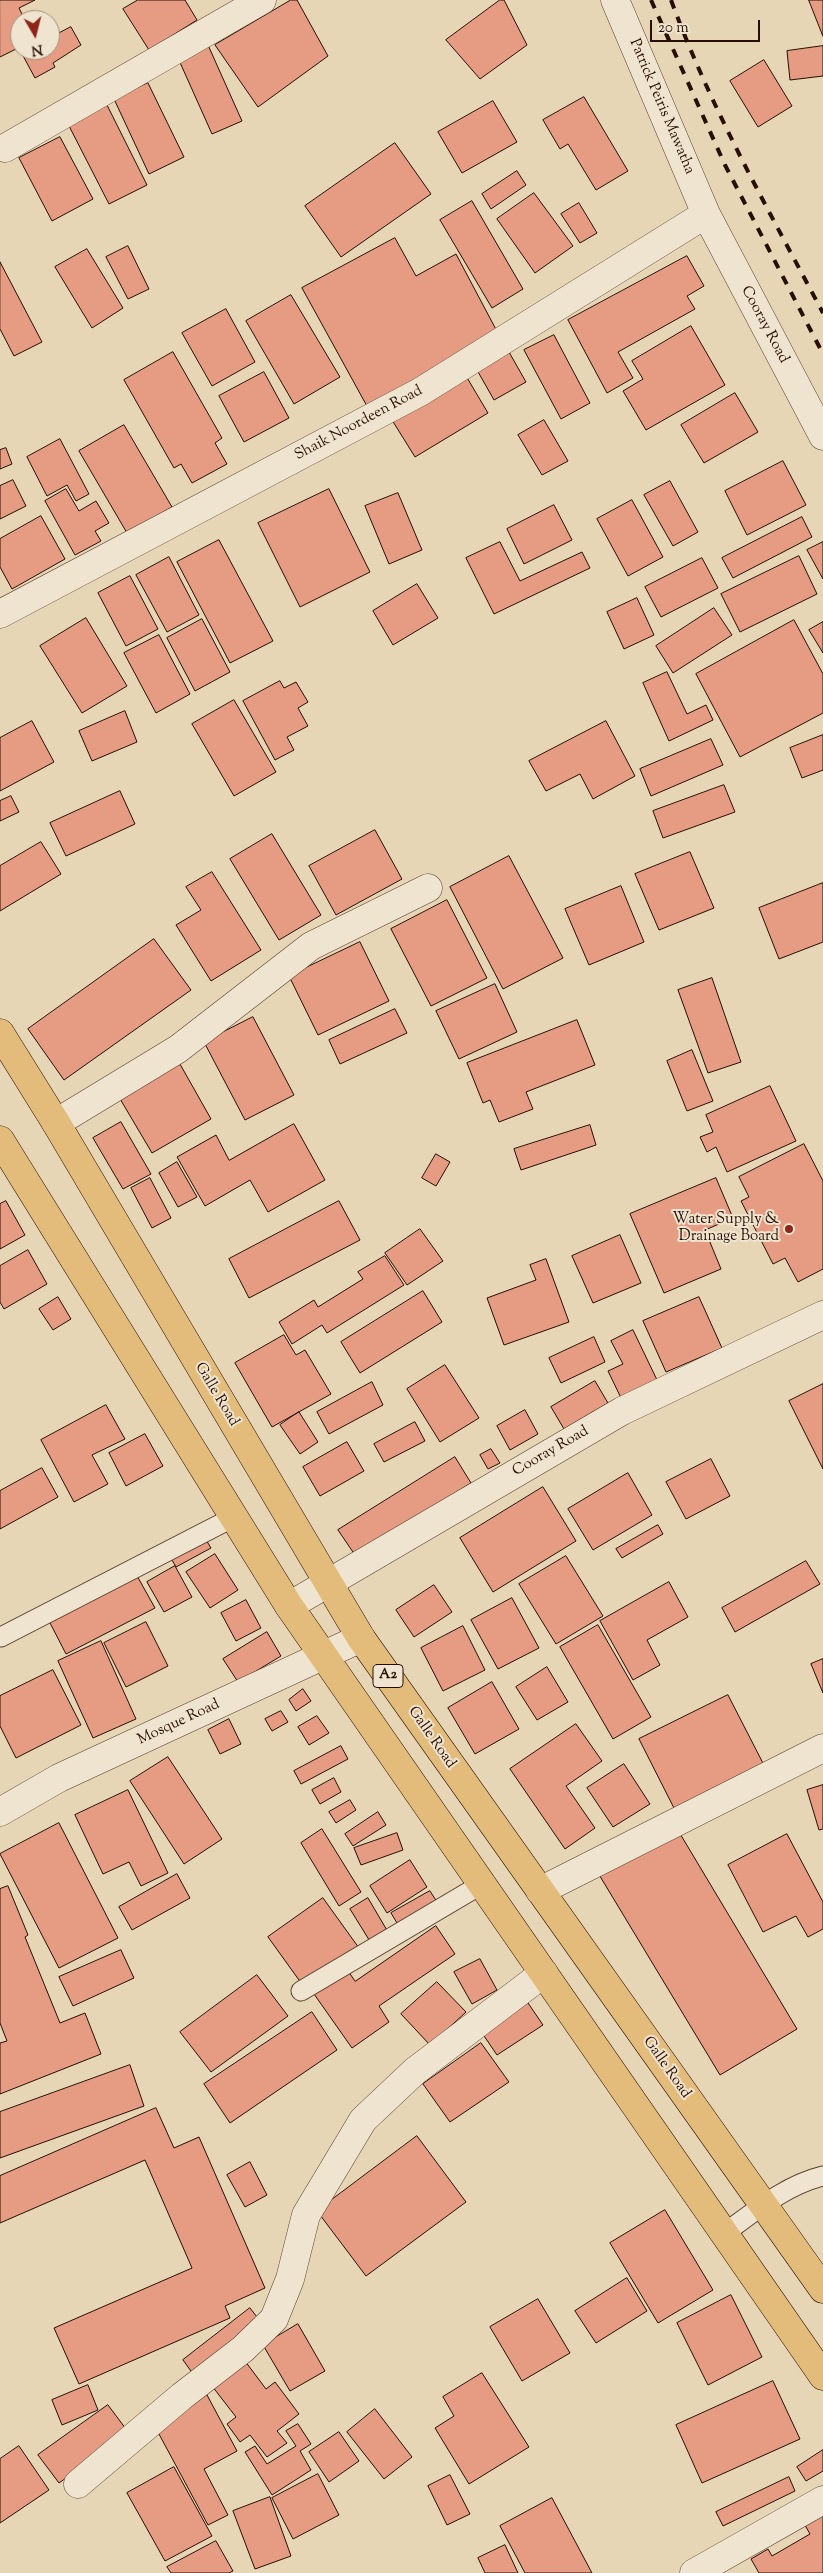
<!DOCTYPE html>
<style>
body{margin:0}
#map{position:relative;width:823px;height:2573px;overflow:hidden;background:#e6d6b5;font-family:"Sorts Mill Goudy",serif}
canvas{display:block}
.north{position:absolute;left:10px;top:10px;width:50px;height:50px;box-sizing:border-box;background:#efe4cf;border:1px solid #9f8e7d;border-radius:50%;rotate:172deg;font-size:14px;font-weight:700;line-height:20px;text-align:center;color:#280d01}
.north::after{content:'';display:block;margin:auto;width:18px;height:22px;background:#8f2418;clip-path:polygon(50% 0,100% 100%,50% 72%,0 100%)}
.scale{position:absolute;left:650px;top:20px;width:110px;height:22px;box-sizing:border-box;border:2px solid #280d01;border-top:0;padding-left:6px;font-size:15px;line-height:18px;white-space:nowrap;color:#280d01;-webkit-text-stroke:4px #efe4cf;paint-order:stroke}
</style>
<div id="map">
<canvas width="823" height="2573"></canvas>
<div class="north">N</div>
<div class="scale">20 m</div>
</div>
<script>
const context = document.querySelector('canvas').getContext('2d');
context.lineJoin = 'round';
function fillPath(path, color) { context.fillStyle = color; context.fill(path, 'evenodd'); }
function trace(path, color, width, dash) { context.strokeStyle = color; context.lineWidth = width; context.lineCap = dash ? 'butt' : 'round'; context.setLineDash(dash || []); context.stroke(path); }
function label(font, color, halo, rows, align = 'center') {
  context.font = font + ' "Sorts Mill Goudy",serif'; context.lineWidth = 4; context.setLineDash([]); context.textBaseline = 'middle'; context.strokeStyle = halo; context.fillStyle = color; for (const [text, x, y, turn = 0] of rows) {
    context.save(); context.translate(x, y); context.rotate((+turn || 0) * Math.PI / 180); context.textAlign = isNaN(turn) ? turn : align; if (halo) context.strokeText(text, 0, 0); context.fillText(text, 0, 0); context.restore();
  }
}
const building = new Path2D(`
 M0,0H35L19,8L25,20H20V47L0,57Z
 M138,0H185L197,20L149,50L123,9Z
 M291,0H297L328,56L258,107L215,45Z
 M500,0H504L527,45L480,79L446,40Z
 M809,0H823V36Z
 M71,27L81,45L53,63L55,67L35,78L21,52L26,50H50V38Z
 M208,45L242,121L212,134L178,58Z
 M823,46V76L790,80L787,51Z
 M764,60L792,106L758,127L730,81Z
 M148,83L184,157L149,174L114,99Z
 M584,97L628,171L596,190L568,144L560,149L543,120Z
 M493,101L517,142L462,173L438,132Z
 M107,105L147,185L109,204L68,124Z
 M60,137L93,199L52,221L19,158Z
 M395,143L431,194L341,257L305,206Z
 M517,171L526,185L491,209L482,194Z
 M534,193L573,246L535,273L497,219Z
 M472,201L523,289L492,308L440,220Z
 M579,203L597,233L580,243L561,214Z
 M395,238L416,276L456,254L500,337L368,408L302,288Z
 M128,246L149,289L128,299L106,257Z
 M87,249L123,308L92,328L55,267Z
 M687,256L704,286L687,296L695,309L618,352L633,378L607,393L568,320Z
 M0,262L42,342L14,356L0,329Z
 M291,295L340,377L294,404L246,321Z
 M226,309L255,362L212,386L182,333Z
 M691,326L725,385L646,430L623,391L643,379L632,361Z
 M554,335L590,403L561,419L524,350Z
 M173,352L222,438L215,443L227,464L192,483L181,464L174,468L124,380Z
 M509,352L526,382L494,400L477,370Z
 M264,372L289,418L244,442L219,396Z
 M466,376L488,413L415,457L392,420Z
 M735,393L758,432L704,463L681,425Z
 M544,420L568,461L542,475L518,435Z
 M124,425L172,507L127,533L79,451Z
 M60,439L89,494L76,501L67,485L47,496L27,457Z
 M6,448L12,464L0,469V450Z
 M783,461L806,505L747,535L725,491Z
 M13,480L26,506L0,519V486Z
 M670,481L698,532L673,546L644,495Z
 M66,489L79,511L96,501L109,523L95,531L101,541L75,555L45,501Z
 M329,489L370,572L300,607L258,523Z
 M398,493L422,550L389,564L365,506Z
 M632,500L663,557L628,576L597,519Z
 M554,505L572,540L524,564L507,529Z
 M41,516L65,559L12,589L0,567V539Z
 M802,517L812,537L733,578L722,558Z
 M219,540L273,641L230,663L177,562Z
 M500,542L520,581L582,552L590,568L494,614L466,558Z
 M823,542V579L807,550Z
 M799,556L817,594L740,632L721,594Z
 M169,557L199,615L167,632L136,575Z
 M702,558L718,588L661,617L645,587Z
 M130,576L158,629L126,646L98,593Z
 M417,584L438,618L393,645L373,611Z
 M637,598L654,635L624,649L607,612Z
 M714,608L732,635L673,673L656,646Z
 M86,618L127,686L82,713L40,646Z
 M202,619L230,672L195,691L167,638Z
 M794,620L823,674V713L740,757L696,674Z
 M823,622V653L809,630Z
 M159,635L190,694L156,713L124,653Z
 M667,672L687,714L706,705L713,720L669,741L643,683Z
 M280,681L284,688L296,682L308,702L298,708L308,726L287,737L294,750L275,760L243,701Z
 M234,700L276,772L234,796L192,724Z
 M125,711L137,742L92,761L79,731Z
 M32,721L54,762L0,791V738Z
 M606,721L635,776L593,799L580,774L546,791L529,761Z
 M823,735V770L802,778L790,748Z
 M711,739L723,765L651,796L640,769Z
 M724,785L735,812L663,838L653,811Z
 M120,791L135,824L66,856L50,823Z
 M11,796L19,812L0,821V801Z
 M375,830L402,879L336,915L309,866Z
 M272,834L321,915L279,940L230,859Z
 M41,842L61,874L0,911V866Z
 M690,852L714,908L659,930L635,874Z
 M509,856L563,958L503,989L450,887Z
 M212,872L261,950L211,981L176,925L201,910L186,887Z
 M823,883V942L779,959L759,908Z
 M621,886L644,942L589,965L565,909Z
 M447,900L487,978L431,1006L391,929Z
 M154,939L191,990L64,1080L28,1029Z
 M360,942L389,1001L318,1035L289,976Z
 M712,978L741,1062L708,1073L678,990Z
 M495,984L517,1032L459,1059L436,1011Z
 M395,1009L407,1033L340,1064L329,1040Z
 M253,1017L294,1095L245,1120L204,1042Z
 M577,1020L595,1065L526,1092L533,1109L499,1122L490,1100L483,1103L467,1063Z
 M692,1050L713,1101L687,1111L667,1061Z
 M176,1057L211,1119L152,1153L116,1092Z
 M770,1086L796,1141L727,1172L716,1147L707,1152L700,1137L713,1132L706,1115Z
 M121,1122L151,1174L123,1189L93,1138Z
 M294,1124L325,1180L268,1212L250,1180L205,1206L177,1157L216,1135L229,1160Z
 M590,1125L596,1145L521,1170L514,1149Z
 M804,1144L823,1181V1269L798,1282L785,1258L773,1264L741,1201L749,1197L739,1177Z
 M436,1154L450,1162L436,1186L422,1178Z
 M177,1162L197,1197L178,1207L159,1173Z
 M150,1178L171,1218L152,1228L131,1188Z
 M716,1178L733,1218L705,1230L721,1269L664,1293L630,1214Z
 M6,1201L25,1235L0,1249V1204Z
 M339,1201L360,1240L249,1298L229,1259Z
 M420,1229L443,1261L407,1285L385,1253Z
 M620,1235L641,1283L593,1303L572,1256Z
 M28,1250L47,1284L4,1309L0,1302V1266Z
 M385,1256L404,1285L327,1333L322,1325L292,1344L279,1322L314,1300L318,1307L363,1279L358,1272Z
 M546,1259L569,1322L504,1345L487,1298L536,1280L530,1265Z
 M423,1291L442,1322L360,1373L341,1342Z
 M58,1297L71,1319L53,1330L39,1309Z
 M699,1297L722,1348L666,1372L643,1321Z
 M633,1330L658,1382L622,1400L608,1371L623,1364L611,1341Z
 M284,1335L296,1355L305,1350L331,1394L272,1427L235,1363Z
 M594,1337L605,1362L561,1383L549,1358Z
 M445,1365L479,1418L440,1442L407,1389Z
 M595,1381L608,1403L564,1429L551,1407Z
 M372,1382L383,1405L329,1434L317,1412Z
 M823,1384V1469L789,1401Z
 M106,1405L125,1439L92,1455L108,1484L74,1502L41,1440Z
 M525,1410L538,1434L510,1450L497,1426Z
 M299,1412L318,1442L300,1454L280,1425Z
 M415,1422L425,1441L384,1462L374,1444Z
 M145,1434L163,1466L126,1486L109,1453Z
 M347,1442L364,1471L320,1496L303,1467Z
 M491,1449L500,1463L488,1469L480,1455Z
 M455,1457L471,1483L355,1555L338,1530Z
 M711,1459L730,1496L686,1519L666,1482Z
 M42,1468L58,1497L0,1529V1491Z
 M628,1473L652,1515L593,1550L568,1509Z
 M543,1487L576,1541L493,1592L460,1538Z
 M658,1525L663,1534L622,1558L616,1549Z
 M203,1535L211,1548L176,1567L168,1553Z
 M215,1554L238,1590L210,1608L186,1572Z
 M566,1556L603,1616L556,1644L519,1584Z
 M806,1561L820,1584L735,1632L722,1608Z
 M175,1566L192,1597L164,1612L147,1582Z
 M136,1574L155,1608L66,1654L48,1619Z
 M669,1582L688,1617L647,1640L660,1665L633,1680L600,1621Z
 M434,1585L452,1612L414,1637L396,1610Z
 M512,1598L539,1648L498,1669L471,1620Z
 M246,1600L261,1628L236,1641L221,1613Z
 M146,1622L168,1666L126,1687L104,1643Z
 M598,1625L651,1717L613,1739L560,1647Z
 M463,1626L485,1670L443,1691L421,1648Z
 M267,1632L281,1656L238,1682L223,1659Z
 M101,1641L136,1719L93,1738L58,1661Z
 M823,1659V1693L811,1664Z
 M547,1667L568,1702L537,1720L516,1687Z
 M53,1670L81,1725L16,1758L0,1726V1696Z
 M492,1682L519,1729L475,1754L448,1708Z
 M303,1689L311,1701L296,1711L289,1700Z
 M728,1695L766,1769L677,1814L639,1739Z
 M281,1711L288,1722L272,1731L265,1719Z
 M317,1716L329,1733L309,1745L298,1727Z
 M229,1719L241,1744L220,1754L208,1730Z
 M576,1724L602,1761L566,1786L595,1828L565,1849L510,1769Z
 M341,1746L348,1759L301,1784L294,1771Z
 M168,1757L222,1839L184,1864L130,1781Z
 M624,1764L650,1804L613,1827L587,1788Z
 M334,1778L341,1792L320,1804L312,1790Z
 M823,1785V1829L819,1830L807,1790Z
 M128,1790L168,1873L141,1886L129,1862L103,1874L75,1815Z
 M350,1800L356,1810L336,1823L329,1812Z
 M378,1812L386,1825L353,1846L345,1834Z
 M59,1823L118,1938L59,1968L0,1854Z
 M676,1827L797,2029L720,2075L598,1873Z
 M322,1829L361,1892L339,1906L301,1843Z
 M397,1833L403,1850L361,1865L354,1848Z
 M787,1834L823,1902V1929L808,1937L796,1916L763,1932L728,1865Z
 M410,1860L427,1887L387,1913L370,1886Z
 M177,1874L190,1898L132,1930L119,1907Z
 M8,1886L28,1935L25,1937L60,2023L85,2013L101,2054L0,2094V2043L7,2041L0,2023V1889Z
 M430,1891L439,1905L400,1928L391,1913Z
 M323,1898L359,1948L304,1987L268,1937Z
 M368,1898L388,1932L371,1943L350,1909Z
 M436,1926L455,1954L379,2006L389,2022L352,2048L314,1994L348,1971L355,1981Z
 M121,1950L134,1978L73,2006L59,1977Z
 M480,1959L497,1990L472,2004L454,1972Z
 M257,1975L288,2016L211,2072L180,2032Z
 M437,1982L466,2012L430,2045L401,2014Z
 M526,2000L543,2025L497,2055L480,2030Z
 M312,2012L337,2050L230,2123L204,2084Z
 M481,2043L509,2082L450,2122L423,2084Z
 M130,2065L144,2106L0,2158V2112Z
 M156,2108L174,2148L199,2137L265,2288L225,2306L230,2318L79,2384L54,2328L192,2268L145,2160L0,2223V2176Z
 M417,2136L466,2202L366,2276L317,2211Z
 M250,2162L267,2195L245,2207L227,2175Z
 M665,2210L713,2290L658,2323L610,2243Z
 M627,2278L647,2311L596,2343L575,2311Z
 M731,2295L762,2357L708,2385L677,2323Z
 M538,2299L570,2353L522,2381L490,2327Z
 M250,2308L264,2326L196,2378L183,2360Z
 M298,2324L325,2371L290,2391L263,2345Z
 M245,2361L266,2389L275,2382L299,2414L277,2431L287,2443L267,2457L250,2435L240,2442L227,2424L236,2417L212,2386Z
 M482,2373L529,2447L469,2484L435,2428L454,2416L443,2397Z
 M773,2381L800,2439L702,2483L676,2425Z
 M88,2385L98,2410L62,2425L52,2400Z
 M207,2395L237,2451L204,2469L228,2515L208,2525L153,2423Z
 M108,2405L129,2433L59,2483L38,2455Z
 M375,2409L412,2457L384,2479L347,2432Z
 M298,2424L311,2444L300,2451L311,2470L272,2495L245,2452L255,2446L267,2464L296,2446L286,2431Z
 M339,2432L359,2461L329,2482L309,2452Z
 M19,2446L49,2490L0,2523V2459Z
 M823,2450V2471L806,2481L797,2467Z
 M174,2467L212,2536L165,2561L127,2493Z
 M318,2474L339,2515L293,2539L272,2498Z
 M450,2475L470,2514L447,2525L428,2486Z
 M789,2477L795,2491L723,2526L716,2512Z
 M270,2497L291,2556L255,2569L233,2511Z
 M552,2498L592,2573H525L500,2526Z
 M823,2507V2573H759L751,2559L768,2549L772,2556L810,2534L802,2520Z
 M216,2541L233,2571L229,2573H171L167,2567Z
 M505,2545L518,2573H485L478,2558Z`);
const service = new Path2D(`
 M1,1637L234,1517
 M301,1991L482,1884
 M725,2233C755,2211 786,2185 823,2176`);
const minor = new Path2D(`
 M615,0L706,214L823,436
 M5,148L262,0
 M0,614L420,392L706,214
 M56,1123L178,1049L311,946L428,888
 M289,1606L622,1411L823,1315
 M540,1891L823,1748
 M78,2484L182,2396L243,2349L274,2319L290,2279L306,2215L363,2120L415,2071L544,1973
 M694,2573L823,2500`);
const tertiary = new Path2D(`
 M0,1812L59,1778L361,1638`);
const trunk = new Path2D(`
 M0,1033L56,1123L361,1638L823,2289
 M0,1140L289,1606L823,2376`);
const rail = new Path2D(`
 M651,0L725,165L823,354
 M671,0C711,109 769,211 823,313`);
const markers = [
 [789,1229,5,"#8f2418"]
];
const shields = [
 [388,1676,30]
];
const shieldNames = [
 ["A2",388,1676]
];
const streetNames = [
 ["Patrick Peiris Mawatha",661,107,67],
 ["Cooray Road",764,325,62],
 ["Shaik Noordeen Road",359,424,-28],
 ["Galle Road",216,1395,59],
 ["Cooray Road",551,1452,-30],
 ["Mosque Road",179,1723,-25],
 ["Galle Road",431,1738,55],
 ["Galle Road",666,2068,55]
];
const poiNames = [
 ["Water Supply &",779,1220],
 ["Drainage Board",779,1237]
];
fillPath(building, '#e59c83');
trace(building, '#280d01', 1);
trace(service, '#583f2e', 21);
trace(minor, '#583f2e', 29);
trace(tertiary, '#583f2e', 29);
trace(trunk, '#280d01', 29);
trace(service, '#efe4cf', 19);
trace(minor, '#efe4cf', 28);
trace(tertiary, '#efe4cf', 28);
trace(trunk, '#e3bb7a', 28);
trace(rail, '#280d01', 4, [9, 9]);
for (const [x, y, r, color] of markers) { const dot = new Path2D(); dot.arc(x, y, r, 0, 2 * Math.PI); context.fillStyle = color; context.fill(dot); trace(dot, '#efe4cf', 2); }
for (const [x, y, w] of shields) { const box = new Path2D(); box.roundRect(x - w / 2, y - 11.5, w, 23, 4); context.fillStyle = '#efe4cf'; context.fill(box); trace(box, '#280d01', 1); }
label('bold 14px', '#280d01', null, shieldNames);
label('15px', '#280d01', '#efe4cf', streetNames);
label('15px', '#280d01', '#efe4cf', poiNames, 'right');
</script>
